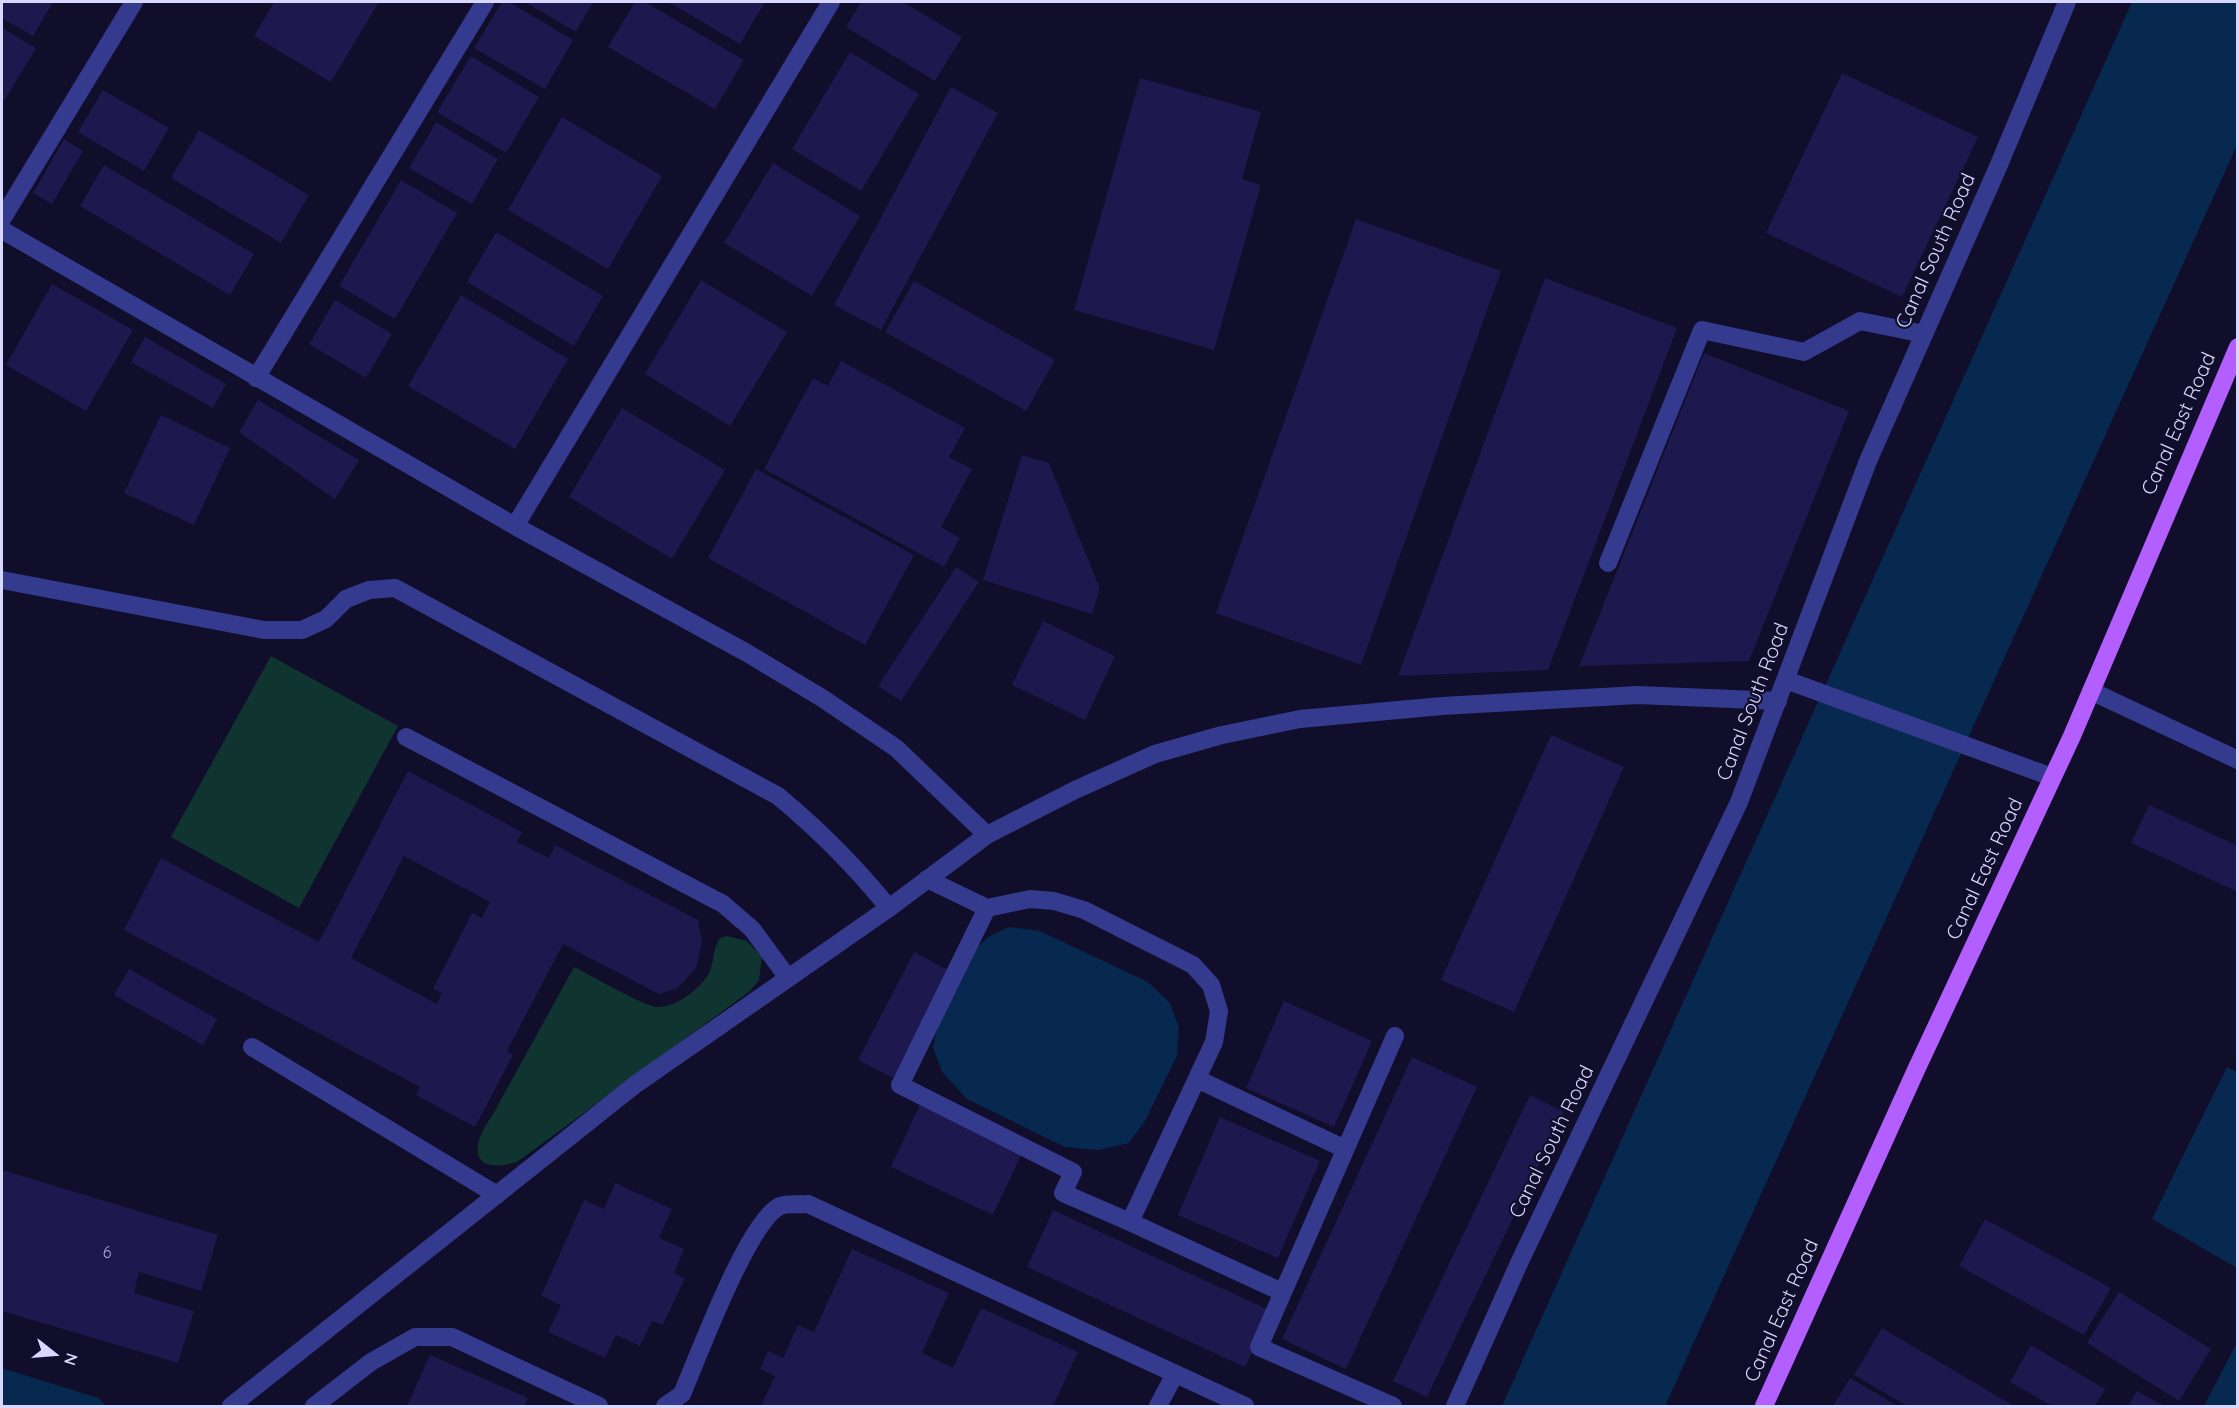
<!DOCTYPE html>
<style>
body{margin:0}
#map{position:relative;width:2239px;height:1408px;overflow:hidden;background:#100e2a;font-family:Quicksand,sans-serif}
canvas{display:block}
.frame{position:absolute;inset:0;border:3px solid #d8d7ff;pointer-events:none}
.north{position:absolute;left:24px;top:1324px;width:60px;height:60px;-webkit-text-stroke:4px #100e2a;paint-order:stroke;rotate:107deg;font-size:16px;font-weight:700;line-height:24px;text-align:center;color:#d8d7ff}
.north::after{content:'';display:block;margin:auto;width:21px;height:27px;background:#d8d7ff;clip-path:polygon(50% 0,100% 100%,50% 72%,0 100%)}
</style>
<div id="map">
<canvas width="2239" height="1408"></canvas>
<div class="frame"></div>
<div class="north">N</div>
</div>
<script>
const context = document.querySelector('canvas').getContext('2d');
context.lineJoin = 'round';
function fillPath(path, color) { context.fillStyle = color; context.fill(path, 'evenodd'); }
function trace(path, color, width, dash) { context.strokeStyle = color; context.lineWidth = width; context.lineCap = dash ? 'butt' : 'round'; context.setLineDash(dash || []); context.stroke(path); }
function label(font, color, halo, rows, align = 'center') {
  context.font = font + ' Quicksand,sans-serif'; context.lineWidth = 4.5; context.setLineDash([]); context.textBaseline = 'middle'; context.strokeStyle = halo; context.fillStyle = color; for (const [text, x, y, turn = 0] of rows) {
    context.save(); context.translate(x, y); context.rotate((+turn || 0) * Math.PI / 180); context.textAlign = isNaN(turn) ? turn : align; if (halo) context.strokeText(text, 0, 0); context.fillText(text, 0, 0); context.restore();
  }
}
const green = new Path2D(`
 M271,656L398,726L299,908L171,837Z
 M727,936L747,941L762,957L759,980L750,991L517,1162C471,1176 469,1147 492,1116L574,967C589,974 645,1007 657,1007C676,1008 700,989 709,973C715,961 712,949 720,938Z`);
const water = new Path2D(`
 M2132,2H2237V145L1665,1406H1502Z
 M1009,927L1040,931L1148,982L1170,1003L1179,1028L1177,1056L1145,1121L1129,1143L1098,1150L1065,1147L967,1099L942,1072L933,1047L940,1016L967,957L988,937Z
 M2227,1067L2237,1072V1268L2152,1219Z
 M2237,1342V1406H2204Z
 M2,1368L98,1398L106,1406H2Z`);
const building = new Path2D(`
 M2,2H53L33,36L2,18Z
 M274,2H379L331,82L254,36Z
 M502,2H509L573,40L545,89L474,48Z
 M525,2H593L576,32Z
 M635,2H645L744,60L715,109L608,47Z
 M668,2H765L740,44Z
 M861,2H903L962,37L935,81L846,27Z
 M2,28L36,48L4,101L2,99Z
 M850,52L919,94L861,191L792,149Z
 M471,56L539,97L506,153L437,112Z
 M1842,73L1978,137L1902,297L1766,233Z
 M1140,78L1261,112L1242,179L1261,185L1214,350L1074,310Z
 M951,87L998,113L881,330L834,305Z
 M103,90L169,128L144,171L78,132Z
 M562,117L662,176L608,269L508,210Z
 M436,122L498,159L472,204L409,168Z
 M199,130L309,195L281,243L171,178Z
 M64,139L83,151L52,204L33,193Z
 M773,163L860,216L812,296L724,243Z
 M104,165L254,254L230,295L80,206Z
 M401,180L457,213L395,319L339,286Z
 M1356,219L1501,271L1361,665L1216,613Z
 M496,232L603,296L574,346L467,282Z
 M1545,278L1677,328L1548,670L1398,676Z
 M701,280L787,332L730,426L645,374Z
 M914,281L1055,360L1026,411L885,332Z
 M52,284L133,330L86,411L6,365Z
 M461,295L568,359L515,449L408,386Z
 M335,300L392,334L366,378L309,344Z
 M145,337L226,384L213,408L131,362Z
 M1704,353L1849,411L1749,661L1579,666Z
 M841,361L965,428L949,457L972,469L941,527L960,538L944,567L764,469L813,378L828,386Z
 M258,400L359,460L335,499L239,432Z
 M622,408L725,470L672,559L569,497Z
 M161,415L230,448L194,525L124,493Z
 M1022,455L1049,463L1100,589L1092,614L983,580Z
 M756,469L914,555L865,645L708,558Z
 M956,567L979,582L901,701L878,686Z
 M1043,621L1115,656L1085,720L1012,685Z
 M1551,735L1624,767L1514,1012L1441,980Z
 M408,771L522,832L517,842L549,858L555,845L698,920L702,942L696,968L678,988L659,994L563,944L507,1051L513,1055L475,1127L416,1095L420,1087L124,930L161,858L319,942ZM404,856L490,902L482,918L472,913L433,989L442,993L437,1004L351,958Z
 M2149,805L2238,846V892L2131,843Z
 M914,952L948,970L893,1078L858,1060Z
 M129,969L217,1019L203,1045L114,995Z
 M1284,1001L1372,1041L1334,1127L1246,1088Z
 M1412,1057L1477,1087L1346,1369L1282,1339Z
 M1530,1095L1564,1112L1427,1397L1393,1381Z
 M920,1104L1022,1153L993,1215L891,1167Z
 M1220,1117L1320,1161L1278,1258L1178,1215Z
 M2,1170L218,1235L201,1291L139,1272L134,1293L194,1311L178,1363L2,1311Z
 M615,1183L672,1209L659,1238L684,1249L674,1273L685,1278L663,1325L652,1321L640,1346L616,1335L605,1358L548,1332L561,1305L541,1296L584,1200L604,1209Z
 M1053,1210L1271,1311L1245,1367L1027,1267Z
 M1985,1219L2111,1288L2084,1335L1959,1266Z
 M852,1249L949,1293L922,1353L953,1368L981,1308L1078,1352L1053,1406H761L775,1376L760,1369L768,1351L783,1358L798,1325L814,1332Z
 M2119,1292L2211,1349L2179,1401L2087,1343Z
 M1882,1328L2014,1406H1907L1854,1375Z
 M2031,1345L2105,1389L2095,1406H2052L2010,1382Z
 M430,1355L528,1398L524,1406H407Z
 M1850,1378L1898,1406H1833Z
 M2137,1391L2164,1406H2128Z`);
const minor = new Path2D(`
 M2,219L134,2
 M2,230L515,526L747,653L822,698L896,748L987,835
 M256,378L485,2
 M515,526L831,2
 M1608,563L1702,330L1804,352L1860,321L1924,334
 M2,580L264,630H302L326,619L346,599L369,590L395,588L778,796C819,830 855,866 889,908
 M1786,680L2052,777
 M2091,691L2238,760
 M406,737L723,904L752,929L788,978
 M927,879L987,908L1030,899L1054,901L1084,910L1193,965L1211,985L1219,1011L1214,1042L1130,1222L1063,1193L1073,1172L900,1085L987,908
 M252,1047L497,1195
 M1197,1079L1345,1149
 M1130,1222L1282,1292
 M231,1406L636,1084L889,908L987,835L1075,790L1155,754L1222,735L1300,719L1442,706L1638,695L1778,701
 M314,1406L371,1362L415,1337H452L599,1406
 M665,1406L682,1394C698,1357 748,1221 780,1206C787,1203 800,1205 808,1204L1245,1406
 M1158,1406L1175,1374
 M1393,1406L1259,1347L1395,1036
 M1455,1406L1520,1261L1739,802L1868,461L1998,167L2067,2`);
const major = new Path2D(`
 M1764,1406L1916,1070L2072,736L2238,347`);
const numberNames = [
 ["6",107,1253]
];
const streetNames = [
 ["Canal South Road",1936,251,-66],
 ["Canal East Road",2179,424,-66],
 ["Canal South Road",1753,702,-69],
 ["Canal East Road",1985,869,-65],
 ["Canal South Road",1552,1142,-64],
 ["Canal East Road",1782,1311,-66]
];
fillPath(green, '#103530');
fillPath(water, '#072950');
fillPath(building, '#1d184d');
trace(minor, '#343a8e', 18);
trace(major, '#b35eff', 18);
label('16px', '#a9a7d2', null, numberNames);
label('20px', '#d8d7ff', '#100e2a', streetNames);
</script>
